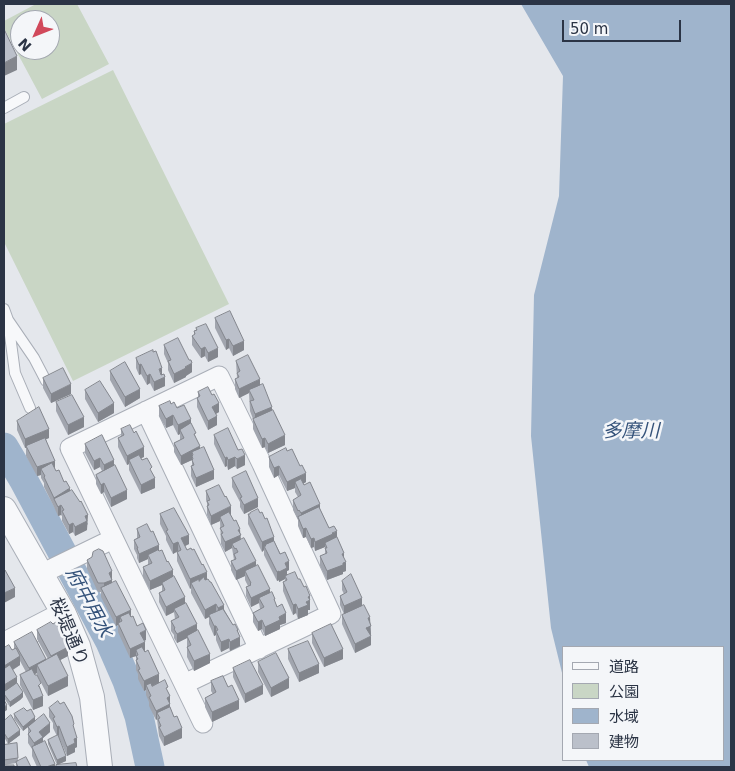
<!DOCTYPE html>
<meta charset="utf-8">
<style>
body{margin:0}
#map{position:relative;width:735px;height:771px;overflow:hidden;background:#e4e7ec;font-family:"DejaVu Sans","Noto Sans JP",sans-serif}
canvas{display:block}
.frame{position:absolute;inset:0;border:5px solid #2b3445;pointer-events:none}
.legend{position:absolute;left:562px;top:646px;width:162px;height:115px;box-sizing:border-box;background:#f4f6f9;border:1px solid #a4a8b1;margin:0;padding:6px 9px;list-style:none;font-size:15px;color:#2b3445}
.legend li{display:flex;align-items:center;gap:10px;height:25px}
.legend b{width:25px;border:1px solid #a4a8b1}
.north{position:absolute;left:10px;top:10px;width:50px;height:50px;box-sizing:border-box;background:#f4f6f9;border:1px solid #a4a8b1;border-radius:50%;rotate:226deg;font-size:14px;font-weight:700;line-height:20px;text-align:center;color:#2b3445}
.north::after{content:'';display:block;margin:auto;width:18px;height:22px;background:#d1495b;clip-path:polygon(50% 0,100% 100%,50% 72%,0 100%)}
.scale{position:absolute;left:562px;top:20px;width:119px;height:22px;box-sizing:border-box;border:2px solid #2b3445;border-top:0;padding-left:6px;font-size:15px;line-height:18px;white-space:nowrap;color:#2b3445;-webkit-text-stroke:4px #f4f6f9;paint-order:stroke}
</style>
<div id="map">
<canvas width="735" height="771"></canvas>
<div class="frame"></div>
<ul class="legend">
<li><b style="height:6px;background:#f7f8fa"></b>道路</li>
<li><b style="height:14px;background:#c9d6c5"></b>公園</li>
<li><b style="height:14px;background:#9fb4cc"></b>水域</li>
<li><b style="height:14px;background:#bbc0ca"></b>建物</li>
</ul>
<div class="north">N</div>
<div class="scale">50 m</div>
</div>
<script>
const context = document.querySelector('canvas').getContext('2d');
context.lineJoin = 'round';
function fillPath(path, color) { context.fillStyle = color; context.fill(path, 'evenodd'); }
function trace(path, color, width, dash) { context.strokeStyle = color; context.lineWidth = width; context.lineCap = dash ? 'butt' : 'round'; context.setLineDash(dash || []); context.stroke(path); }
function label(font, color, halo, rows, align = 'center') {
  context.font = font + ' "DejaVu Sans","Noto Sans JP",sans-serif'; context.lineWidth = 5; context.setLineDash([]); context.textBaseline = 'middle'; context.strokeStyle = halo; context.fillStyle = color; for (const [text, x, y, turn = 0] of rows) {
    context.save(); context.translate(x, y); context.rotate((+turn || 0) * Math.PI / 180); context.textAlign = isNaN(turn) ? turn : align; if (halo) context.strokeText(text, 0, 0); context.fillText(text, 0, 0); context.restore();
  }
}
const green = new Path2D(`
 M36,4H77L109,64L42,99L4,28V21ZM20,20H50V50H20Z
 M113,70L229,304L73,381L4,242V124Z`);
const water = new Path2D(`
 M521,4H731V767H589L586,760H724V647H564V681L551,628L531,436L534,295L559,196L563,76Z`);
const river = new Path2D(`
 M4,447L23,479L110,642L127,681L139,716L150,767`);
const service = new Path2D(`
 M4,108L24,97
 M4,309L8,320L34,358L46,381
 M8,320L15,373L30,408`);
const minor = new Path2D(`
 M146,411L259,649
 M41,574L113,539
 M184,684L331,614L262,464L219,376L70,448C114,540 158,631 203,723`);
const tertiary = new Path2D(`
 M4,509L64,614L78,646L92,697L100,767
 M4,645L64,614`);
const wall = new Path2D(`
 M215,318L244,350L233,356L229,348L226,350L215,328Z
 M196,328L218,357L208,362L205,356L201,358L192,345V336L194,335V331L196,330Z
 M164,345L192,372L186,376V377L174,383L168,370V363L164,354Z
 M136,358L162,374L165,386L154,391L150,383L147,385L141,374L139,375L136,368Z
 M236,361L260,386L272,410L285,445L268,453L265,447L262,448L253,429V419L250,411L249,393L239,398L235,389V379L237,378Z
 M110,371L140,398L125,407L110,380Z
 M43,378L71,394L51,403L43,388Z
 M85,390L114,413L98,422L85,399Z
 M198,392L219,412L216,414L217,425L208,430L197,407V398L198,397Z
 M56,402L84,427L68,435L56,411Z
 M171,404L177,408L191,424L200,449L214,479L196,487L191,476V466H192V460L181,465L174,452V443L180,440V434L178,435L173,425L166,428L159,416V406Z
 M17,421L49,438L46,439L55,470L70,491L88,524L87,525V530L75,536L73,532L69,534L62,521V516L61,515L58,516L54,507L44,487V483L41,478V475L37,476L26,456V448H25L17,430Z
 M121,429L144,457L141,458L152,473L155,488L141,494L129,470V464L127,465L118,447V438L121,436Z
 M214,435L245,465L237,469L235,466L228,470L227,466L225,467L214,444Z
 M85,444L114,466L127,499L111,507L104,492L101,494L96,484V475L102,471L100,467L94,470L85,453Z
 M287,451L306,482L303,484L320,509L329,528L337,538L344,559L346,571L343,572V574L327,580L320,566V556L325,554V547L315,551L314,547L311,548L306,537L303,538L298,526V520L293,510V500L297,498L298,497L295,492V488L287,491L279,475L274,478L269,467V457Z
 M232,478L258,507L244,514L240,507V502L232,487Z
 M206,491L231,516L240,533L241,540L256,565L270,593L286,623L280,625V629L265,636L262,629L258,631L253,622V613L260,609L259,603L251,607L246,596V587L248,586L245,580V576L236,580L231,570V561L234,560L232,548L225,552L221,544L220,521L211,525L207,515V503L206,500Z
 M250,513L274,541L289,570L287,571V575L298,579L310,596V610H308V615L298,619L296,613L293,615L283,591V582L285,581V579L279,582V580L277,581L264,555V550L262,552L248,524V514H250Z
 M160,514L189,544L185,546L187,550L207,579L233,625L238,632L240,646L230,651L229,648L221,652L216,640V635L214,636L209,624V617L205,619L191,593V588L190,589L177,561V552L178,551L173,554L166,540V536L160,524Z
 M137,529L159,551L185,603L197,631L210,663L194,671L187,657V638L177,643L174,638V635L171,631V621L175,619L174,612L166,616L159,602V593L162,591V585L150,590L143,577V567L148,565V559L139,563L137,558V555L134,549V540L137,538Z
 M87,560L112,571V583L131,610V617L146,640L144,641L145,651L159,682L168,692L170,696V707L182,738L164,746L159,736L157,719L156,720L149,706V702L146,695V690L144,691L138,679V674L136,670V656L130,658L118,632V625L116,626L101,597V592H98L87,569Z
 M342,581L362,606L370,623L371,635H370L371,645L355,653L342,624V615L344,614L340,605V596L344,594L342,590Z
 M37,630L68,656L60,660L68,686L48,696L37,675V673L35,674L41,690L43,706L33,710L20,685V675L26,672L20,661V665L13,670L17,684L23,697L20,700L10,707L4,698V648L12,650L14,649V642L46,660L48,659L37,639Z
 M312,633L343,659L324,667L312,643Z
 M288,649L319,673L299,682L288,659Z
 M258,662L289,688L271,697L258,672Z
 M233,668L263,694L245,703L233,677Z
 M211,681L239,709L212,722L205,707V698L213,694L211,691Z
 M49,708L72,719L77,747L75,748V752L67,756L58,735L66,761L57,765L48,744V740L57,736L53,728V723L49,717Z
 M27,711L35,720L50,732L43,738V742L55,767H37L32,756V749L28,743V727L23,731L14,719V714Z
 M4,721L20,735L8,744L4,737Z
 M17,743L18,761L31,767H16V763L4,765V767V745Z`);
const shadedWall = new Path2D(`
 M17,56V70L4,76V63Z
 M229,339V348L226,350V340Z
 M244,341V350L233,356V346Z
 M205,347V356L201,358V349Z
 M218,348V357L208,362V353Z
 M192,363V372L186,376V377L174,383V374L185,367Z
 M141,364V374L139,375V365Z
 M162,368V377L159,369Z
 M150,374V383L147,385V376Z
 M165,377V386L154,391V382Z
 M260,379V388L249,390V393L239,398V389Z
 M71,384V394L51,403V394Z
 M140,389V398L125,407V397Z
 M114,403V413L98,422V413Z
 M219,403V412L212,416V407Z
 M272,407V416L255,423V414Z
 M173,415V425L166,428V419Z
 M217,416V425L208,430V421Z
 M84,417V427L68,435V425Z
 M191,419V428L180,430V434L178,435V425Z
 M49,429V438L25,448V439Z
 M285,435V445L268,453V444Z
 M265,438V447L262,448V439Z
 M200,446V455L192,452V460L181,465V456Z
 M144,447V457L130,463L129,460V464L127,465V456Z
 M245,455V465L237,469V459Z
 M227,457V466L225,467V458Z
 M235,457V466L228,470V460Z
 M100,458V467L94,470V461Z
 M114,460V469L104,474V465Z
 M55,461V470L41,469V475L37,476V467Z
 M279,466V475L274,478V468Z
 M214,470V479L196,487V478Z
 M306,473V482L297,487L295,482V488L287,491V482Z
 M155,478V488L141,494V485Z
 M104,483V492L101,494V485Z
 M70,488V498L54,499V507V498Z
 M127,490V499L111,507V498Z
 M258,498V507L244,514V505Z
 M320,504V513L301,522V513Z
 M61,505V515L58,516V507Z
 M231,506V516L220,517V521L211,525V516Z
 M88,515L87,530L75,536V527L85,516Z
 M73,523V532L69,534V525Z
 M306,528V537L303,538V529Z
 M240,529L241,544H232V548L225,552V542Z
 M337,531V540L325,543V547L315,551V542Z
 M189,535V544L181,548V538Z
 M274,537V546L265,545L264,550L262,552V542Z
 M314,538V547L311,548V539Z
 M178,542V551L173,554V544Z
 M159,545V554L148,555V559L139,563V554Z
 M344,553V563L346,562V571L343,572V574L327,580V571L342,554Z
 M256,561V571H245V576L236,580V571Z
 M289,561V570L287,571V578L285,576V579L279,582V572L285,563Z
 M173,570V579L162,583V585L150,590V581Z
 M112,571V589L104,592V583L109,573Z
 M279,571V580L277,581V572Z
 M207,572V582L191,583V588L190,589V579Z
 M15,588V597L4,603V593Z
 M270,589V598H259V603L251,607V598Z
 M310,596V610H308V615L298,619V609L306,602L308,597Z
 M185,597V606L174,609V612L166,616V607Z
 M362,598V608L344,615V606Z
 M216,604V614L209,615V617L205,619V610Z
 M296,604V613L293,615V605Z
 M224,605V614L218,618V608Z
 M131,610V620L122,621L120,617V625L118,623V625L116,626V617Z
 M286,613V623L280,625V629L265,636V627L279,617Z
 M370,617L371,635L366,637V628L368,618Z
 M262,620V629L258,631V622Z
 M197,624V633L187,636V638L177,643V634Z
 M214,626H216V635L214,636Z
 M146,630V640L140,642V633Z
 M237,630H238V638L240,637V646L230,651V642Z
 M371,636V645L355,653V644Z
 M229,639V648L221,652V642Z
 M145,642V652L136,650V656L130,658V649Z
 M68,647V656L51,665V656Z
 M343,649V659L324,667V658Z
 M210,654V663L194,671V661Z
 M20,656V665L4,675V666Z
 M46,659V668L37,665V673L29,677V668Z
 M319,664V673L299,682V673Z
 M159,674V683L148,689L146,685V690L144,691V681Z
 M68,676V686L48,696V686Z
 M17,677V686L4,694V685Z
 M289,678V688L271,697V688Z
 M263,685V694L245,703V694Z
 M23,692V697L20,700L10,707V702Z
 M43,696V706L33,710V700Z
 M170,696V713H157V719L156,720V711L167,698Z
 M239,700V709L212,722V712Z
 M7,705V710L4,712V707Z
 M35,717V721L23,731V727Z
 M50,723V732L43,738V746L34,752V743L39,732Z
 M59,726V735L57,737V727Z
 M182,728V738L164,746V737Z
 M20,730V735L8,744V739Z
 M77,738V747L75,748V752L67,756V747L74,739Z
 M66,756V761L57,765V760Z
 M55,764V767H46Z`);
const building = new Path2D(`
 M4,29L17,56L4,63Z
 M230,311L244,341L233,346L229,339L226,340L215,318Z
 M206,324L218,348L208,353L205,347L201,349L192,336L195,334L194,331L197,330L196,328Z
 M178,338L189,360H191L192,363L185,367L186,368L174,374L168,361L171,360L164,345Z
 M153,350V352L156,351L162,368L159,369L161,375L164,374L165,377L154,382L150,374L147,376L141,364L139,365L136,358Z
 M248,355L260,379L239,389L235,379L239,377L237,373L240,371L236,361Z
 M125,362L140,389L125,397L110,371Z
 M63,368L71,384L51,394L43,378Z
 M100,381L114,403L98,413L85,390Z
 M263,384L272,407L255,414L250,401L254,400L249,390Z
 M208,387L212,395L214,394L219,403L212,407L217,416L208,421L197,398L200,396L198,392Z
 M72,395L84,417L68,425L56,402Z
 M170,401L171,404L174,402L177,408L184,405L191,419L178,425L173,415L166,419L159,406Z
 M39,407L49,429L25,439L17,421Z
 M273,410L285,435L268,444L265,438L262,439L253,419Z
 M191,423L196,433L194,434L200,446L181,456L174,443L184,438L180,430Z
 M130,425L134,433L136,431L144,447L127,456L118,438L124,435L121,429Z
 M228,428L238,450L242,449L245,455L237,459L235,457L228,460L227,457L225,458L214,435Z
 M102,435L114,460L104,465L100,458L94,461L85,444Z
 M45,438L55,461L37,467L26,446Z
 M204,447L214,470L196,478L191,466L194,465L192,460L193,459L192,456L193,455L192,452Z
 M286,448L287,451L292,449L300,466L302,465L306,473L287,482L279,466L274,468L269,457Z
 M139,455L142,460L147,458L152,467L150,469L155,478L141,485L129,460Z
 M52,463L56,471L59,470L64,482L66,481L70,488L54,498L44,477L45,476L41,469Z
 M115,465L127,490L111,498L104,483L101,485L96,475Z
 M246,471L258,498L244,505L240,498L242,497L232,478Z
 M301,479L304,485L310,482L320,504L301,513L299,510L298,511L293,500L301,495L295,482Z
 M219,485L225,497L226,496L231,506L211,516L207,506L209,505L207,501L210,500L206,491Z
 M72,490L80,502L81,501L88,515L85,516L87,521L75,527L73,523L69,525L62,511L64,510L61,505L58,507L54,499Z
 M319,507L329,528L334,526L337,531L332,533L333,534L315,542L314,538L311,539L306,528L303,529L298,517Z
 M174,508L189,535L181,538L187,550L191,548L192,550L194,549L202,565L203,564L207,572L190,579L177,552L181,550L179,545L178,542L173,544L166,531L168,530L160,514Z
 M258,509L260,513L262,512L265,519L267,518L274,537L262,542L248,514H250V513Z
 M229,512L234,521L236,520L240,529L238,530L241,535L225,542L221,534L223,533L220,528L224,526L220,517Z
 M147,524L151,532L153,531L159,545L139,554L137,548H138L134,540L140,537L137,529Z
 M337,537L344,553L342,554L346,562L343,563V565L327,571L320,556L327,553L325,548H327L325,543Z
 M244,538L256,561L236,571L231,561L236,559L234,554L238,552L236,548L235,549L232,544Z
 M274,541L280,554L285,552L289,561L285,563L287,568L279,572V571L277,572L264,546H266L265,545Z
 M99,549L103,551L112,571L109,573L112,580L104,583H98L87,560L92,557L93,552Z
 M158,550L159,551L162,550L167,562L168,561L173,570L150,581L143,567L152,563L148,555Z
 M258,565L270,589L251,598L246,587L251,585L250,584L251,583L245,571Z
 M4,570H5L15,588L4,593Z
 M295,572L298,579H300L304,587L306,586L310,596L308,597L310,600L306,602L308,605L298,609L296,604L293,605L283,582L287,580L285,576Z
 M351,574L362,598L344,606L340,596L347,592L342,581Z
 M174,576L185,597L166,607L159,593L165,590L162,583Z
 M204,577L205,580L208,579L210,582H211L224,605L218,608L216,604L205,610L191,583L199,579V581Z
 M116,581L131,610L116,617L101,588Z
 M272,592L275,599H274L277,607L282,604L286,613L279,617L280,620L265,627L262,620L258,622L253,613L264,607L259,598Z
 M186,603L197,624L177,634L174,629L175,628L171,621L179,617L174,609Z
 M364,605L370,617L368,618L371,626L366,628L371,636L355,644L342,615Z
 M223,609L233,625L235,624L238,630H237L240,637L230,642L229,639L221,642L216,631L218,630L216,626H214L209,615Z
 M129,613L131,617L133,616L137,626L143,623L146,630L140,633L145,642L130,649L118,623L122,621L120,617Z
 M51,622L53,624L56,622L68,647L51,656L37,630Z
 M331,624L343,649L324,658L312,633Z
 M198,630L210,654L194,661L187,647L191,645L187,636Z
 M32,632L46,659L29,668L14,642Z
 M308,641L319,664L299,673L288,649Z
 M9,645L12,650L16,648L20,656L4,666V648Z
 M142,647L145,652L148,650L159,674L144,681L138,670L140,669L136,660L138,659L136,656L138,655L136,650Z
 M276,653L289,678L271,688L258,662Z
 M57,654L68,676L48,686L37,665Z
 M250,660L263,685L245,694L233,668Z
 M10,665L17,677L4,685V669Z
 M32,669L35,675H37L41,683L38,686H39L43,696L33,700L20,675Z
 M223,676L228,687L232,685L239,700L212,712L205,698L216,692L211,681Z
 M165,680L168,687L166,688L170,696L167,698L170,704L156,711L149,697L151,696L146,685L151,683L152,686Z
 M17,683L23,692L20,695L10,702L4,694V692Z
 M4,700L7,705L4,707Z
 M58,701L60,704L64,702L72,716L74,724L73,725L77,738L74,739L75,743L67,747L59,726L57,727L53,718L55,717L49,708Z
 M170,707L174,717L177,716L182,728L164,737L159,727L161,726L158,719L160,718L157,713Z
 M24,708L27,711L31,709L35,717L23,727L14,714Z
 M44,714L50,723L39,732L43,737L34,743L28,734L31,731L28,727Z
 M11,715L20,730L8,739L4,733V721Z
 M58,735L66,756L57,760L48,740Z
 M45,741L55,764L46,767H41L32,747Z
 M17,743L18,758L4,760V745Z
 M26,757L31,767H18L16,762Z
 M76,763L77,767H56V765Z
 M4,764V765H14V767H4Z`);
const streetNames = [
 ["桜堤通り",68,632,67]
];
const waterNames = [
 ["多摩川",631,432],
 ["府中用水",88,603,62]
];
fillPath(green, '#c9d6c5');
fillPath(water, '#9fb4cc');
trace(river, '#9fb4cc', 29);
trace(service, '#a9aeb7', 12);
trace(minor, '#a9aeb7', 21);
trace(tertiary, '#a9aeb7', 26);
trace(service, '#f7f8fa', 10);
trace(minor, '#f7f8fa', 19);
trace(tertiary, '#f7f8fa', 24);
fillPath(wall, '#a1a5ae');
fillPath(shadedWall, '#83868d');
fillPath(building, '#bbc0ca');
trace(building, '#83868d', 1);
label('18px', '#2b3445', '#f4f6f9', streetNames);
label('italic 19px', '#34527a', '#f4f6f9', waterNames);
</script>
